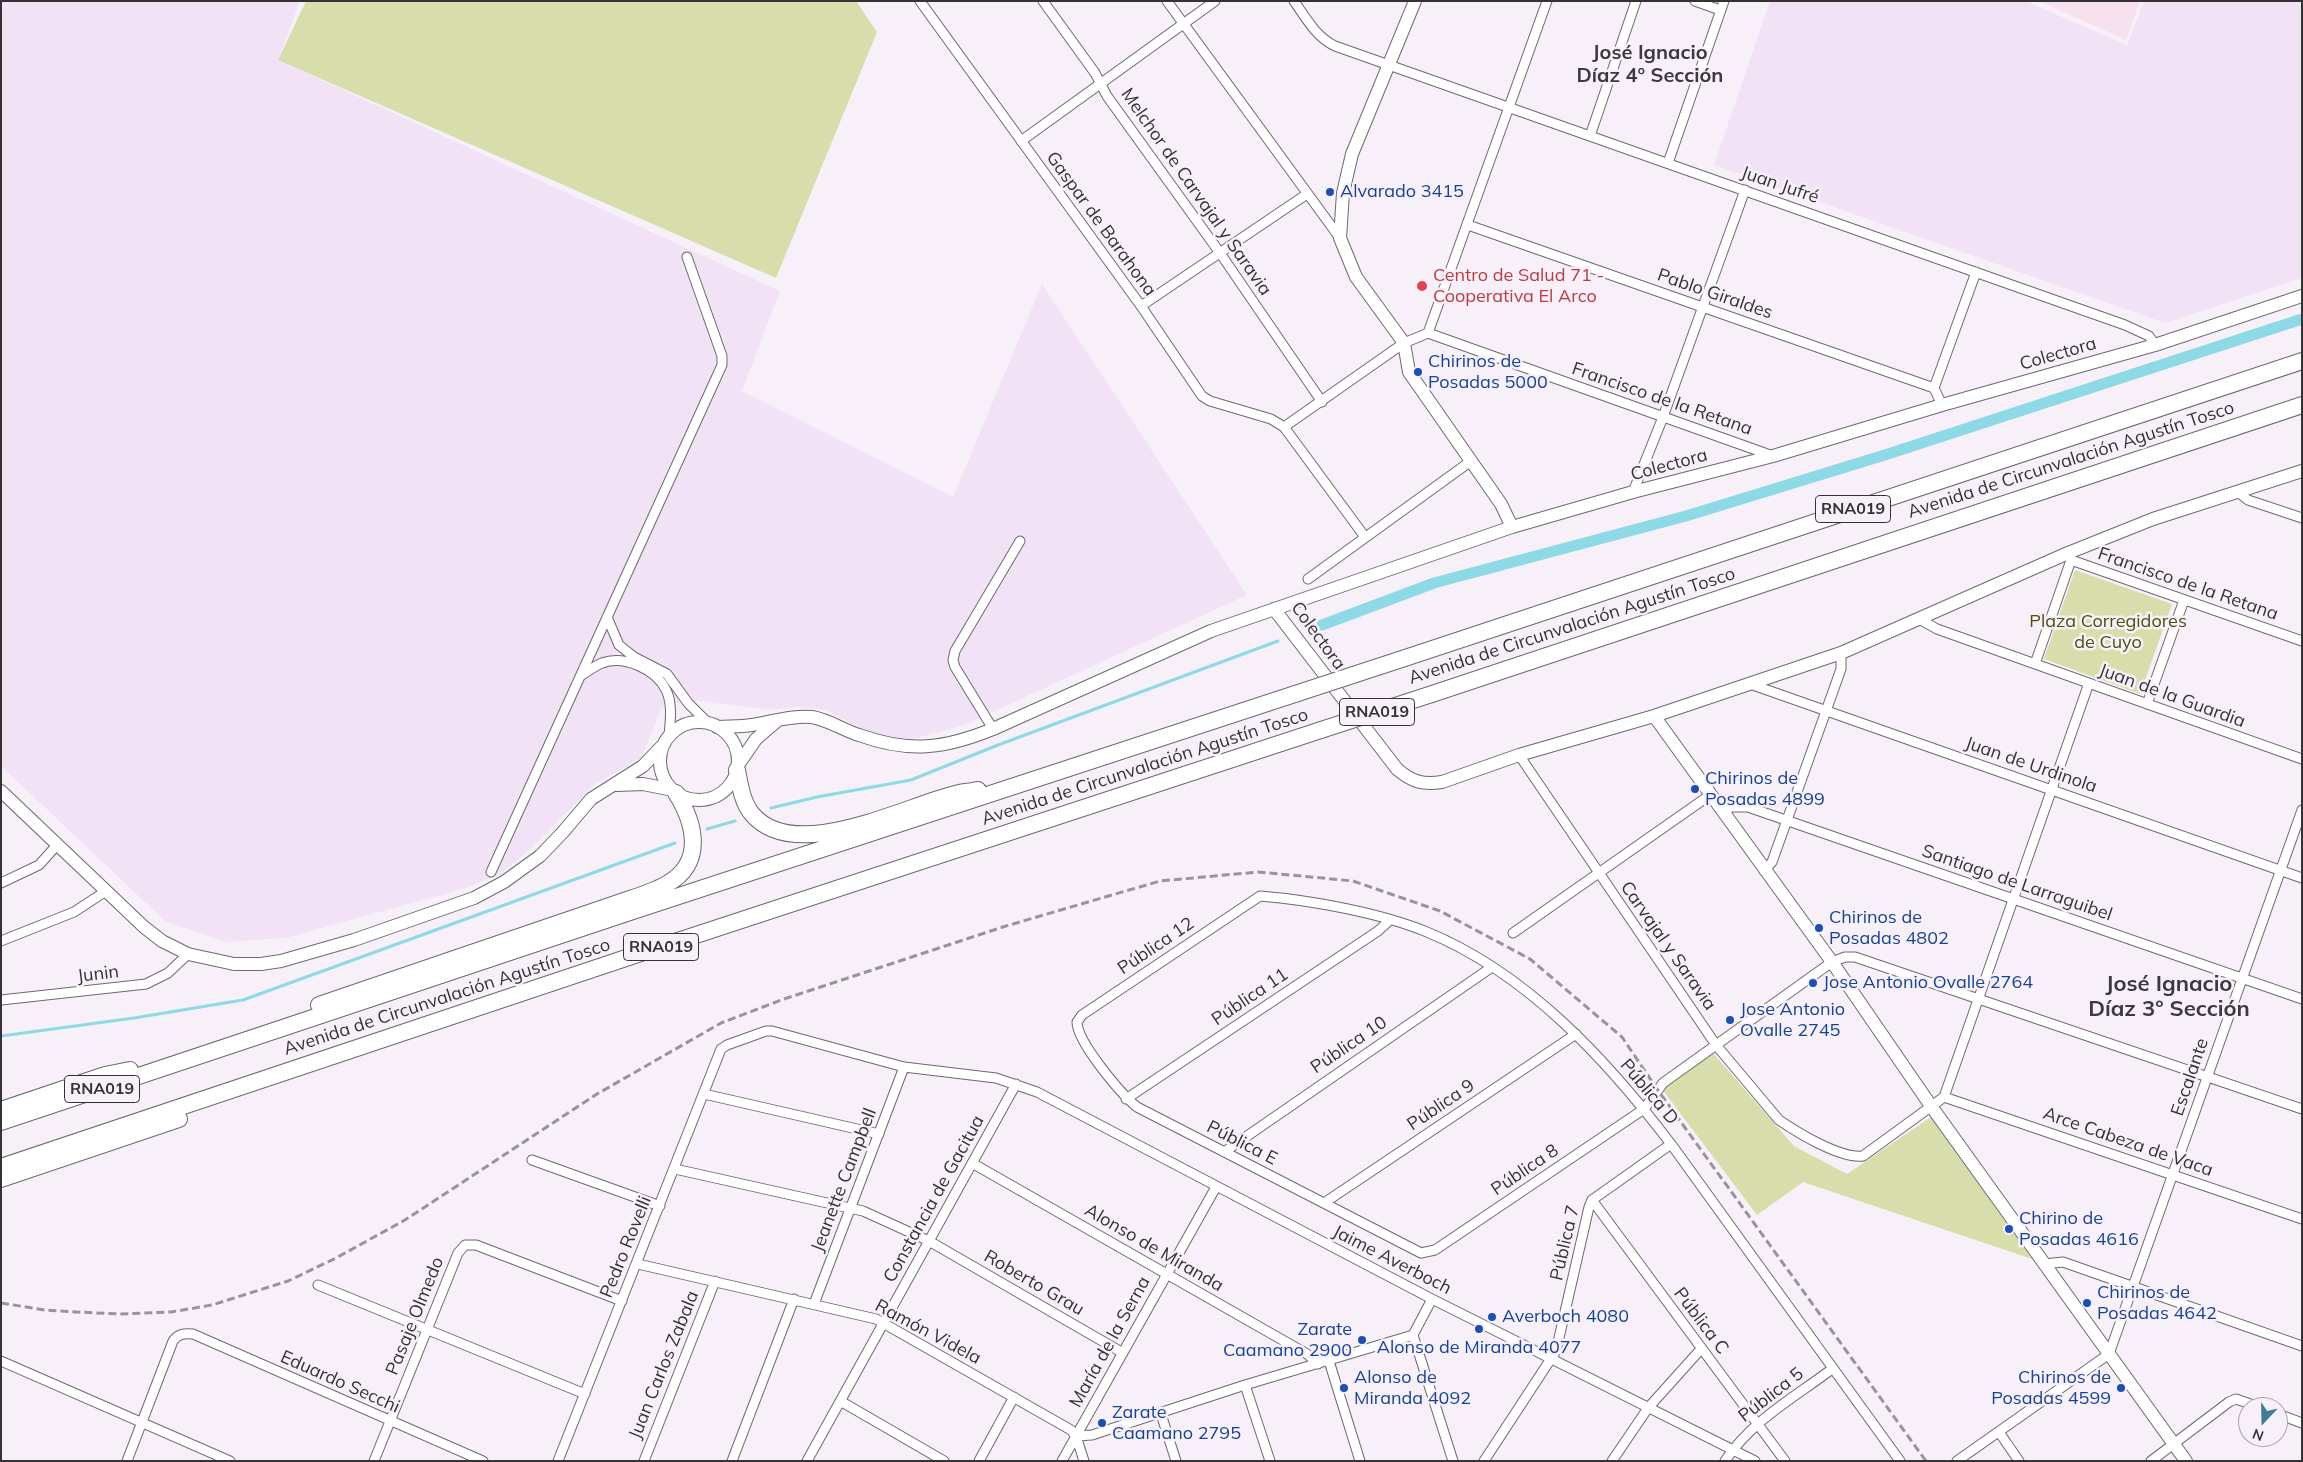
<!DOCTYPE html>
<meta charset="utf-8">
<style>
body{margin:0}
#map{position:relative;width:2303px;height:1462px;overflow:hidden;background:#f7f0f9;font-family:Mulish,sans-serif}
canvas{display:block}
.frame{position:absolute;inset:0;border:2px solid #353236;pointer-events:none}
.north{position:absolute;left:2238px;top:1397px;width:50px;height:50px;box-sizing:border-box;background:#f7f0f9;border:1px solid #a9a4ab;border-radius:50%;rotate:201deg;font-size:14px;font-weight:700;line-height:20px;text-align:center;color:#353236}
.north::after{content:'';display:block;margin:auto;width:18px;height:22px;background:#3e7d92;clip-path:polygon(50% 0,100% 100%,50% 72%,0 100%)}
</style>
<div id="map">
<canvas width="2303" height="1462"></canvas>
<div class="frame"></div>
<div class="north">N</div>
</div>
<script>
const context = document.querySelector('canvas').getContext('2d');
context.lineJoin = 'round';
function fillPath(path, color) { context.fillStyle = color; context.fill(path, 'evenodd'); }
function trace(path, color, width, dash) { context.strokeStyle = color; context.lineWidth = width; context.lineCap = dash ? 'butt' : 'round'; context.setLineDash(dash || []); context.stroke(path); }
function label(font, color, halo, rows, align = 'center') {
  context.font = font + ' Mulish,sans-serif'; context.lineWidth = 5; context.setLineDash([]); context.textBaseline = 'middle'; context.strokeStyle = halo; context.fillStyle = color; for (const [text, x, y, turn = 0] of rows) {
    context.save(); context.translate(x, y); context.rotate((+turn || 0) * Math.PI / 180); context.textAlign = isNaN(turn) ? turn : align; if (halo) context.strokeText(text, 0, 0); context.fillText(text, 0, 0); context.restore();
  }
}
const industrial = new Path2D(`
 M1,1H300L278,60L780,291L742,391L953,497L1042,284L1247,595L964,725L905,741L874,735L826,710L798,707L769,710L687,699L661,709L641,758L595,784L529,850L501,874L466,888L286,938L225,942L165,921L1,766Z
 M1770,1H2025L2127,45L2144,1H2302V278L2165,323L1714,165Z`);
const education = new Path2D(`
 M2039,1H2140L2126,40Z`);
const green = new Path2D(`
 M306,1H856L877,32L776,278L278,60Z
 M2075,570L2172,604L2140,694L2044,659Z
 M1713,1053L1794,1146L1847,1174L1931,1117L2032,1259L1803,1182L1757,1215L1662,1089Z`);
const stream = new Path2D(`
 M771,808L817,797L911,780L998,745L1278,641
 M707,829L735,821
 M1,1036L134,1018L243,1000L675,843`);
const canal = new Path2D(`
 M1322,625L1434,583L1686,516L1888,454L2302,319`);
const minor = new Path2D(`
 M920,1L1141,306L1202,396L1210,401L1271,419L1284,427L1365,537
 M1043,1L1095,73L1107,96L1220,253L1322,402
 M1167,1L1340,238
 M1294,1C1306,18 1316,37 1335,46L2125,325L2149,336L2155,345
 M1695,1L1720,10
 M1590,136L1636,1
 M1021,141L1215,1
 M1668,163L1724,1
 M1468,225L1934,388L1942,405
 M1141,306L1307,194
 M1428,333L1773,456
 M1934,388L1976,272
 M1284,427L1404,343L1428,333L1547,1
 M1633,492L1663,417L1745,190
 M2238,492L2248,500L2302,518
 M2068,553L2071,560L2302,641
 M1308,579L1471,461
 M607,617L619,645L634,657L667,674L688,703L709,724
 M1919,619L1937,629L2302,759
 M2035,664L2071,560
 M582,675C588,671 595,666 602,663C624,655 656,669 666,690C673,704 670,722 669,736
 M1750,684L2302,878
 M2147,704L2184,600
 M993,729L955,667L953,660L955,651L1020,541
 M1519,755L1716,1045L1779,1120C1798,1133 1841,1159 1863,1156L1944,1097
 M1723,813L1731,807H1748L2302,999
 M1764,871L1772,862L1841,669V653
 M491,872L722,365V356L687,257
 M1,883L39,865L57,845
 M1513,933L1710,795
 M1,941L74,912L106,891
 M1,1000L146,984L168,973L188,954
 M704,1094L879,1134
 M1944,1097L2089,683
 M1944,1097L2302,1219
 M1126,1099L1378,931L1390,920
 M1224,1152L1492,967
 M532,1160L660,1206
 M972,1163L1307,1354L1318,1364
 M675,1169L863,1211L929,1241L1123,1353
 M1592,1200L1785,1461
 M1324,1203L1576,1034
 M638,1264L876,1319L1071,1430L1076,1436L1084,1461
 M2044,1264L2063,1262L2302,1346
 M318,1285L585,1394
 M814,1304L904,1067
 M1413,1335L1453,1461
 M1,1361L230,1461
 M1329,1361L1360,1461
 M1245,1385L1270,1461
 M842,1402L944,1461
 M1161,1414L1176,1461
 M2278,1414L2302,1423
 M1999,1432L2019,1461
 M1076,1436L1092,1435L1245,1385L1413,1335L1432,1299
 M127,1461L173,1341C178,1334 184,1333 193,1334L483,1461
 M374,1461L458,1253L465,1245H476L622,1301
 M558,1461L721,1049L727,1045L766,1031H772L904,1067L996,1078L1037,1092L1432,1299L1755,1461
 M644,1461L715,1281
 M732,1461L794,1299
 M807,1461L1016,1084
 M979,1461L1014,1397
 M1062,1461L1216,1187
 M1484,1461L1556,1351L1589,1207L1592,1200L1671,1144
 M1612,1461L1648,1408L1701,1349
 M1725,1461C1751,1421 1795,1397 1832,1369
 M1900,1461L1671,1144C1607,1060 1527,973 1427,932C1381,913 1310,900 1260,896L1082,1015L1077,1022C1077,1042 1121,1094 1137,1107L1421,1253L1435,1250L1644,1109L1663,1083L1832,962L1845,957H1855L2302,1109
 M1957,1461L2109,1354L2302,810
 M2151,1461L2229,1402L2236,1399L2259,1407`);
const secondary = new Path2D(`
 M1415,1L1352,154L1343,193L1340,238L1356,277L1404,343L1409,372L1501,504L1512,527
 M1274,609L1397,769C1412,782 1423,785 1442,782L1519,755L1654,716L1841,653L2068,553L2153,519L2302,471
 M1654,716L1832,962L1931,1106L2186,1461
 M660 761a39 39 0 1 1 78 0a39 39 0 1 1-78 0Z
 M717,727C728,726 740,727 752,725C772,722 792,715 812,717C829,720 843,730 859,735C909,753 944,749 993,729L1211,631L1512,527L1633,492L1773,456L1942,405L2155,345L2302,296
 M738,765L756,739L777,721
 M617,785L643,784L673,790
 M1,791L144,927L162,941L188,954L234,964H261L281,961L354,940L474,898L504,882L540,856L563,832L591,799L643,766L664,744`);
const motorway = new Path2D(`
 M1405,658L2302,361
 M1432,694L2302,405
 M737,770C740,785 742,802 752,814C794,864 901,808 952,795C960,792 970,792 978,790
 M319,1005L621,902C636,897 653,892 667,884C705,863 695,823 676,793
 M1,1110L105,1075L130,1070
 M1,1122L627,913L1295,694
 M1,1167L635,955L1321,730
 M1,1179L179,1119`);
const rail = new Path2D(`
 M1,1303L45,1310L76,1312L121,1314L171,1312L212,1305L288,1281L336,1258L405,1220L597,1094L721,1023L784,999L1006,926L1160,881L1258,872L1353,881L1440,911L1530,959L1622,1037L1657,1089L1926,1461`);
const motorwayBridge = new Path2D(`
 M1295,694L1405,658
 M1321,730L1432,694`);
const markers = [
 [1330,192,5,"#1a4fb4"],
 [1422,286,6,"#e0444e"],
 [1418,372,5,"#1a4fb4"],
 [1695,789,5,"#1a4fb4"],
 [1819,928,5,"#1a4fb4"],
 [1813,983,5,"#1a4fb4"],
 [1730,1020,5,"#1a4fb4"],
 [2009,1229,5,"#1a4fb4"],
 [2087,1303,5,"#1a4fb4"],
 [1492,1317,5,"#1a4fb4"],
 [1479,1329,5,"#1a4fb4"],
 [1362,1340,5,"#1a4fb4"],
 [1344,1388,5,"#1a4fb4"],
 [2121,1388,5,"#1a4fb4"],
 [1102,1423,5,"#1a4fb4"]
];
const shields = [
 [1853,509,75],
 [1377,712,75],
 [661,947,75],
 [102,1089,75]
];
const shieldNames = [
 ["RNA019",1853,509],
 ["RNA019",1377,712],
 ["RNA019",661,947],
 ["RNA019",102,1089]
];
const streetNames = [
 ["Juan Jufré",1780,185,19],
 ["Melchor de Carvajal y Saravia",1196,192,55],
 ["Gaspar de Barahona",1101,224,54],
 ["Pablo Giraldes",1715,294,19],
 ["Colectora",2058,354,-16],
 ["Francisco de la Retana",1662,399,19],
 ["Avenida de Circunvalación Agustín Tosco",2071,460,-18],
 ["Colectora",1669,465,-15],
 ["Francisco de la Retana",2188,584,19],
 ["Avenida de Circunvalación Agustín Tosco",1572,626,-18],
 ["Colectora",1318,636,54],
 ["Juan de la Guardia",2172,696,20],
 ["Juan de Urdinola",2031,765,19],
 ["Avenida de Circunvalación Agustín Tosco",1145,767,-18],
 ["Santiago de Larraguibel",2017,883,19],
 ["Pública 12",1156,946,-34],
 ["Carvajal y Saravia",1668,946,55],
 ["Junin",98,974,-7],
 ["Avenida de Circunvalación Agustín Tosco",447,997,-18],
 ["Pública 11",1250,997,-34],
 ["Pública 10",1349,1045,-34],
 ["Escalante",2190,1077,-71],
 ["Pública D",1649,1092,50],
 ["Pública 9",1441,1105,-34],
 ["Arce Cabeza de Vaca",2128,1142,19],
 ["Pública E",1242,1143,27],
 ["Pública 8",1525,1170,-34],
 ["Jeanette Campbell",844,1180,-69],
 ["Constancia de Gacitua",934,1199,-61],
 ["Pública 7",1565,1243,-77],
 ["Pedro Rovelli",626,1247,-68],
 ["Alonso de Miranda",1154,1248,30],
 ["Jaime Averboch",1392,1260,27],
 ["Roberto Grau",1034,1283,30],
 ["Pasaje Olmedo",415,1316,-68],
 ["Pública C",1701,1321,53],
 ["Ramón Videla",928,1332,28],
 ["María de la Serna",1110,1342,-61],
 ["Juan Carlos Zabala",664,1365,-68],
 ["Eduardo Secchi",340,1382,24],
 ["Pública 5",1771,1395,-38]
];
const transitNames = [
 ["Alvarado 3415",1340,192],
 ["Chirinos de",1428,362],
 ["Posadas 5000",1428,383],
 ["Chirinos de",1705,779],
 ["Posadas 4899",1705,800],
 ["Chirinos de",1829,918],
 ["Posadas 4802",1829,939],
 ["Jose Antonio Ovalle 2764",1823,983],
 ["Jose Antonio",1740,1010],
 ["Ovalle 2745",1740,1031],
 ["Chirino de",2019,1219],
 ["Posadas 4616",2019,1240],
 ["Chirinos de",2097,1293],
 ["Posadas 4642",2097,1314],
 ["Averboch 4080",1502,1317],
 ["Zarate",1352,1330,"right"],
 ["Caamano 2900",1352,1351,"right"],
 ["Alonso de Miranda 4077",1479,1348,"center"],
 ["Alonso de",1354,1378],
 ["Miranda 4092",1354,1399],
 ["Chirinos de",2111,1378,"right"],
 ["Posadas 4599",2111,1399,"right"],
 ["Zarate",1112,1413],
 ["Caamano 2795",1112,1434]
];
const healthNames = [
 ["Centro de Salud 71 -",1433,276],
 ["Cooperativa El Arco",1433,297]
];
const parkNames = [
 ["Plaza Corregidores",2108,622],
 ["de Cuyo",2108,643]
];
const quarterNames = [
 ["José Ignacio",1650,53],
 ["Díaz 4° Sección",1650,76]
];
const districtNames = [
 ["José Ignacio",2169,984],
 ["Díaz 3° Sección",2169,1009]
];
fillPath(industrial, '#f2e2f5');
fillPath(education, '#f7e1ef');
fillPath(green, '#d8deab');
trace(stream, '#8ddae6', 3);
trace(canal, '#8ddae6', 11);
trace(minor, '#6e6871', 11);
trace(secondary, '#6e6871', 14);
trace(motorway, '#6e6871', 18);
trace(minor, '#fff', 9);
trace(secondary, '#fff', 12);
trace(motorway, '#fff', 16);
trace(rail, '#99949a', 3, [8, 4]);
trace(motorwayBridge, '#6e6871', 18, []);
trace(motorwayBridge, '#fff', 16);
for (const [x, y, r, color] of markers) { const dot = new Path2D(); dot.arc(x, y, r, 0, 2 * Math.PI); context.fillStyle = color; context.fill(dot); trace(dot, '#f7f0f9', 2); }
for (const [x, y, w] of shields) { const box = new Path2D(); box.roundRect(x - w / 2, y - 13.5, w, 27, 4); context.fillStyle = '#f7f0f9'; context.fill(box); trace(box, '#353236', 1); }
label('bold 16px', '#353236', null, shieldNames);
label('18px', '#353236', '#f7f0f9', streetNames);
label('18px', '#164399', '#f7f0f9', transitNames, 'left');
label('18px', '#be3a42', '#f7f0f9', healthNames, 'left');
label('18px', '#4d510e', '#f7f0f9', parkNames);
label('bold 20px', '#3e3840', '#f7f0f9', quarterNames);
label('bold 22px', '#3e3840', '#f7f0f9', districtNames);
</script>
